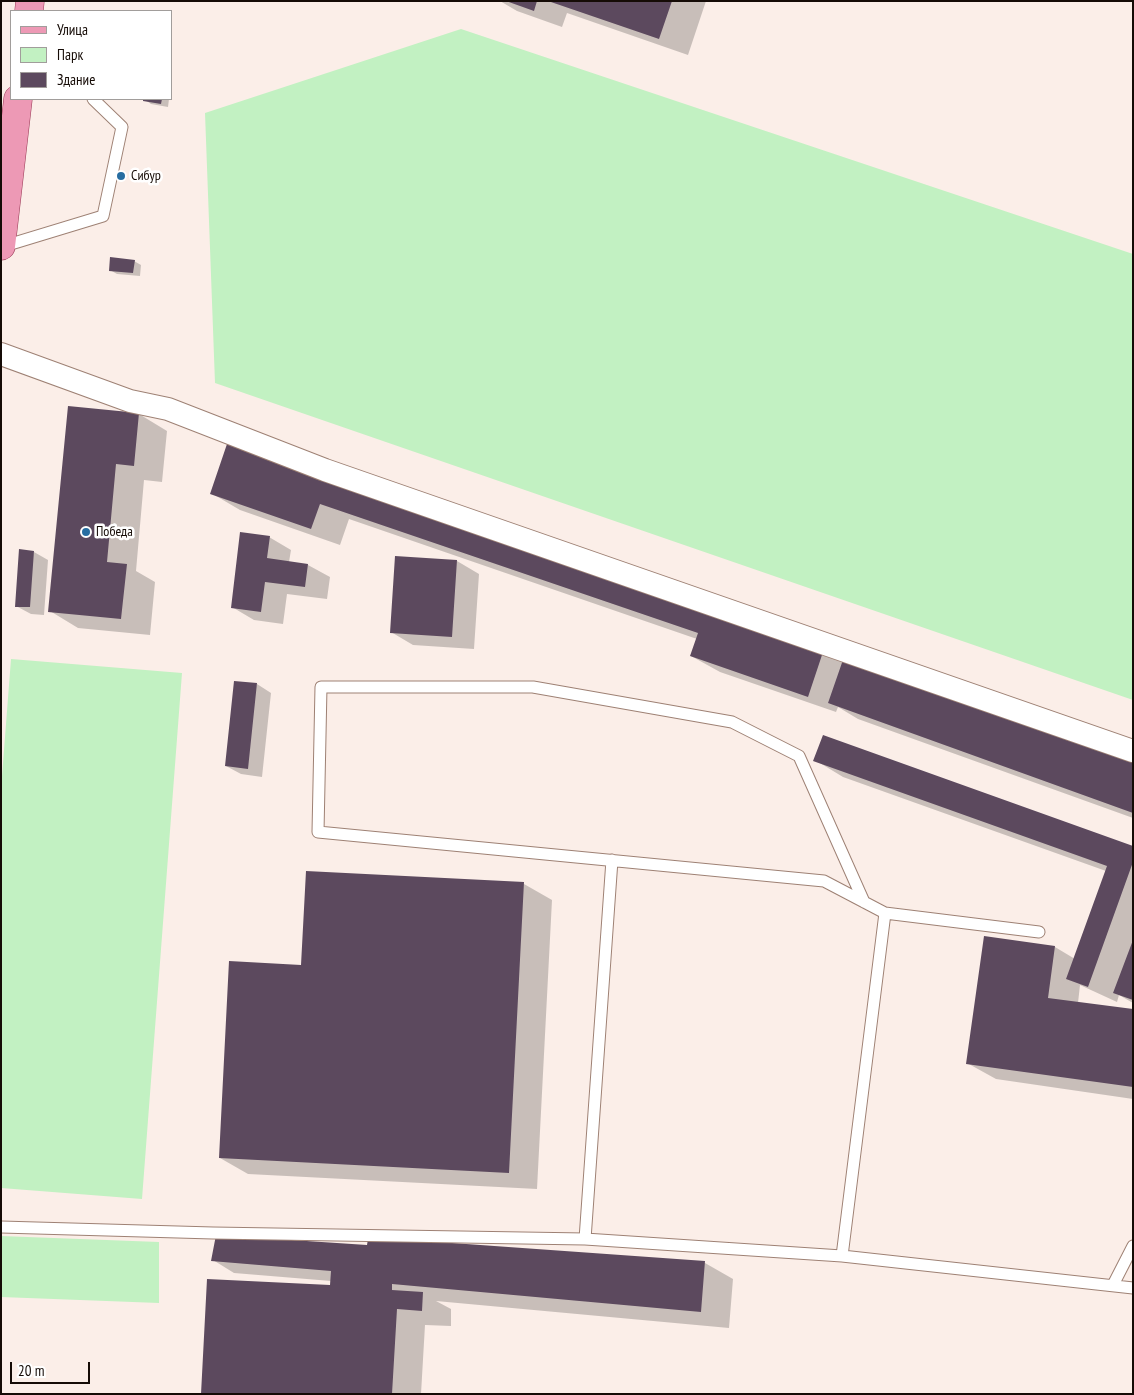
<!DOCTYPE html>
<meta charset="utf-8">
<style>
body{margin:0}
#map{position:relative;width:1134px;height:1395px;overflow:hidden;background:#fbeee8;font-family:"PT Sans Narrow",sans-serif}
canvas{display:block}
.frame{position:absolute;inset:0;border:2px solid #150b06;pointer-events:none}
.legend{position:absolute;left:10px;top:10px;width:162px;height:90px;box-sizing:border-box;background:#fff;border:1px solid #a19d9b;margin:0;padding:6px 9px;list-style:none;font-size:15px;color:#150b06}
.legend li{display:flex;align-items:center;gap:10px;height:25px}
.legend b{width:25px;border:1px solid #a19d9b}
.scale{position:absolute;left:10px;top:1362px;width:80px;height:22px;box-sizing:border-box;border:2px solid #150b06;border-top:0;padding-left:6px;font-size:15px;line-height:18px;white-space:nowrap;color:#150b06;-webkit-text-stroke:4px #fff;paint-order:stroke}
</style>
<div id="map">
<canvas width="1134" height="1395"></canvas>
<div class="frame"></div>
<ul class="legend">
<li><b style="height:6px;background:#ed99b5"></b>Улица</li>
<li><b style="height:14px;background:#c2f1c2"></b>Парк</li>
<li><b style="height:14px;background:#5c495e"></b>Здание</li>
</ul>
<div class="scale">20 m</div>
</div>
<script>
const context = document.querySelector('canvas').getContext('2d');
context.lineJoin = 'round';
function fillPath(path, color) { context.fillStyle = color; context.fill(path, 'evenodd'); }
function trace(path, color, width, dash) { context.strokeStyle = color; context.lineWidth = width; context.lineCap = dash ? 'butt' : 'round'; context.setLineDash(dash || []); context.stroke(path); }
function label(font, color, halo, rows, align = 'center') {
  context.font = font + ' "PT Sans Narrow",sans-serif'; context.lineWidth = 5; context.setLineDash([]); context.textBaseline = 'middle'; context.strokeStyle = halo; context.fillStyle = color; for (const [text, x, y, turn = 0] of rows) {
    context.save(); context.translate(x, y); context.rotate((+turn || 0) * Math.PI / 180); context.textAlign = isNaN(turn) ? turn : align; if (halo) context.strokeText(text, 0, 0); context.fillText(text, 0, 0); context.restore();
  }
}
const green = new Path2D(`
 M461,29L1133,254V700L215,383L205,113Z
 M11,659L182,673L142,1199L1,1188V789Z
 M1,1236L159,1242V1303L1,1297Z`);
const shadow = new Path2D(`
 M500,1H706L688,55L567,13L562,27L517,11Z
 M144,99H169L168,107L151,104Z
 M134,261L141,265L140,276L117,274L110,270Z
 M69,408L139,414L167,431L162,482L144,480L136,571L155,582L150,635L78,628L50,611Z
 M228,445L1133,759V818L858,719L838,707L836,712L720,672L691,656L697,639L349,519L340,545L240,510L211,493Z
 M269,537L291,550L289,562L308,565L330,577L327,599L287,594L283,624L254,620L232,607Z
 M34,552L48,560L44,615L31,614L16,606Z
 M457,561L479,574L474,649L413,645L391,632Z
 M257,684L271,693L262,777L241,774L226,766Z
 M815,760L1133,847V1003L1119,995L1117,1002L1080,985L1078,1003L1133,1011V1099L996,1079L967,1063L985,937L1055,947L1075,959L1106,871L843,777Z
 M524,884L552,900L537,1189L248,1174L220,1158L302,966Z
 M397,1240L705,1263L733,1279L729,1328L436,1301L451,1309V1326L425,1325L421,1394H202L336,1288L331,1281L234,1273L213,1260L369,1247L395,1243Z`);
const building = new Path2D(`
 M506,1H537L534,11Z
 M548,1H672L659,39Z
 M143,99H162L161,104L143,101Z
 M110,257L135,260L133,273L109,271Z
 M68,406L139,413L134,466L116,464L107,562L127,564L121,619L48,612Z
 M227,444L824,649L808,697L690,656L698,633L320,504L311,529L210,494Z
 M240,532L270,536L267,558L308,564L305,587L265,582L261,612L231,608Z
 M19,549L34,551L30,607H15Z
 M395,556L457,560L452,637L390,633Z
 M845,654L1133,758V813L828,703Z
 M234,681L257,683L248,769L225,766Z
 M823,735L1133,846V862L1088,987L1066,979L1107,866L813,761Z
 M306,871L524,882L509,1173L219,1158L229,961L301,965Z
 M984,936L1055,946L1048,998L1133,1009V1087L966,1064Z
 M1133,940V1000L1113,993Z
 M216,1235L367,1245L368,1239L395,1242L396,1239L705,1261L701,1312L392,1284V1290L423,1292L422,1311L397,1309L392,1394H201L207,1279L330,1285L331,1271L211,1261Z`);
const service = new Path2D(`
 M1,247L103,216L122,127L93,99
 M864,902L799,756L732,722L533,687H321L318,832L824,881L885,913L1039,932
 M1,1227L213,1233L585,1239L842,1256L1133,1288
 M585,1239L612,860
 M842,1256L885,913
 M1113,1285L1133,1246`);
const minor = new Path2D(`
 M1,354L130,401L168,409L325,470L1133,751`);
const primary = new Path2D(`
 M29,11L30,1
 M1,246L18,99`);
const markers = [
 [121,176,5,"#276da1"],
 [86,532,5,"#276da1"]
];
const poiNames = [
 ["Сибур",131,176],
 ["Победа",96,532]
];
fillPath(green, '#c2f1c2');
fillPath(shadow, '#0003');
fillPath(building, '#5c495e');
trace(service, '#9e8174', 13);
trace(minor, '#9e8174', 24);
trace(primary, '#9a3b57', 29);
trace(service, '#fff', 11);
trace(minor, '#fff', 22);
trace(primary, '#ed99b5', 28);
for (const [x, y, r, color] of markers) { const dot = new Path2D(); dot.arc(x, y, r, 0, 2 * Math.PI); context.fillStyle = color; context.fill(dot); trace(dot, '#fff', 2); }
label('14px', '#150b06', '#fff', poiNames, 'left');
</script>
